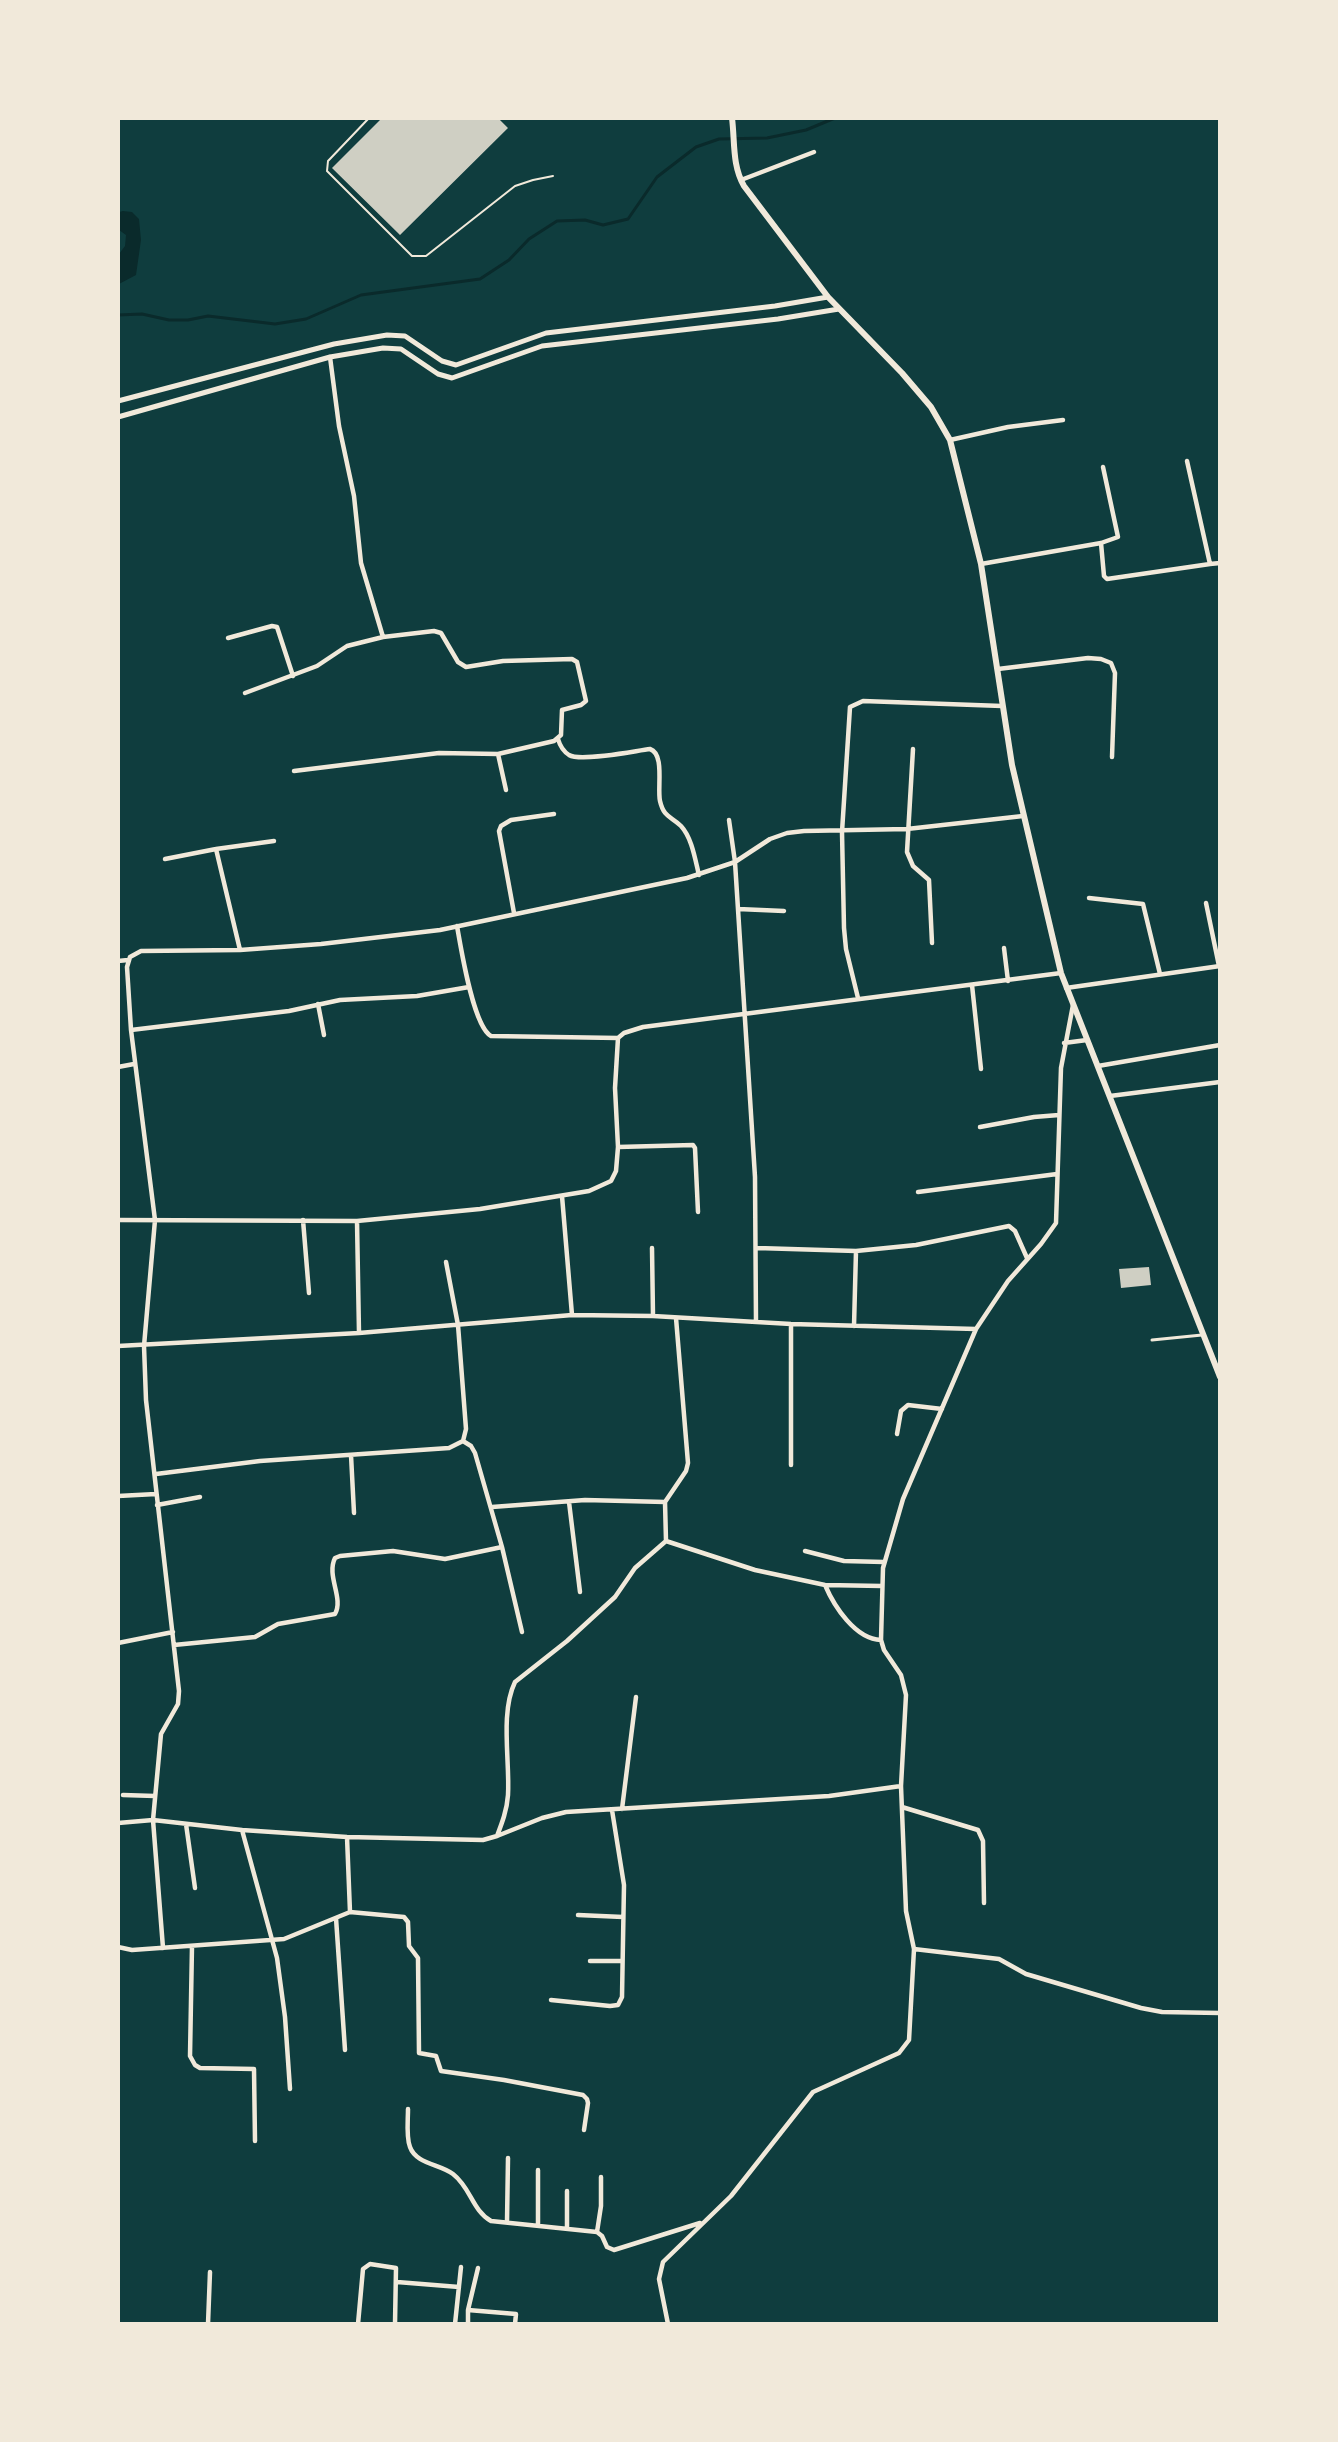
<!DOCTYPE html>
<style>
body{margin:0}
#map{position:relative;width:1338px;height:2442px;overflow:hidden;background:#0f3d3e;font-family:"Noto Serif",serif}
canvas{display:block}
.frame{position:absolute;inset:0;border:120px solid #f1e9da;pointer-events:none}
</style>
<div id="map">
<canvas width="1338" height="2442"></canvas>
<div class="frame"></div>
</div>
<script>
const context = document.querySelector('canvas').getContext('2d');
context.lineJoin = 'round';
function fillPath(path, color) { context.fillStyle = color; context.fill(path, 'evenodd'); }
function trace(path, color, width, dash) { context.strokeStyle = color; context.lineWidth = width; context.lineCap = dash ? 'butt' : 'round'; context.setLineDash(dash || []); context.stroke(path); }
const water = new Path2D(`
 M123,211L132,212L139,219L141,240L136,275L119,284V254L125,246L126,235L119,230V212Z`);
const stream = new Path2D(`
 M118,315L142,314L169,320H188L208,316L275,324L306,319L361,295L480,279L509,260L529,239L557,221L585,220L603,225L628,219L657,177L696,147L719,139L767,138L806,130L835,118`);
const building = new Path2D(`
 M382,118H498L508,128L400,235L332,168Z
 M1149,1267L1151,1285L1121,1288L1119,1269Z`);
const service = new Path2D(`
 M369,118L328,161L327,171L412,256H426L515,186L533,180L553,176`);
const pedestrian = new Path2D(`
 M1152,1340L1202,1335`);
const minor = new Path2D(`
 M741,180L814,152
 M950,440L1008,427L1063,420
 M1101,543L1104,576L1107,579L1210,564L1187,461
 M981,564L1101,543L1118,537L1103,467
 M1210,564L1220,563
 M228,638L272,626L277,627L293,676
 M998,669L1088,658L1101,659L1111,663L1115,673L1112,757
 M245,693L317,666L347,646L383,637
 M558,739C560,746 563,751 569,755C581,762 634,751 650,749C665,754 657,788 660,801C664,818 671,816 681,826C692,838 695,859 699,875
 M913,749L907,852L913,866L929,880L932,943
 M498,754L506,790
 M294,771L439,753L498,754L554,741L561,735L562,710L581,705L586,701L577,662L572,659L503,661L466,667L458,662L441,633L434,631L383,637L361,563L354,496L339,426L330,357
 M729,820L735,862L755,1177L756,1322
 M165,859L216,849
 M1089,898L1143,904L1160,974
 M1206,903L1219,966
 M738,909L784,911
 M514,913L499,831L501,826L511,820L554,814
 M457,926C461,948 473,1026 491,1036L618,1038L624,1033L643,1027L1061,973
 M1004,948L1008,981
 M240,950L216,849L274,841
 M118,961L128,960
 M972,985L981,1069
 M1066,988L1220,966
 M858,998L846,949L844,928L842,832L850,707L863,701L1002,706
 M318,1004L324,1035
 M131,1030L289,1011L340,1000L417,996L469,987
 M1064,1043L1087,1040
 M1098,1066L1220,1045
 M118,1067L134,1064
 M1110,1096L1220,1082
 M980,1127L1034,1117L1059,1115
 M618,1147L693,1145L695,1148L698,1212
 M918,1192L1057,1174
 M562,1196L572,1315
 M118,1220L357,1221L480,1209L589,1191L611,1181L616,1171L618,1147L615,1088L618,1038
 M303,1220L309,1293
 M357,1221L359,1333
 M652,1248L653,1316
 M757,1248L856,1251L916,1245L1009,1226L1015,1231L1027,1258
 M791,1324V1465
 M854,1326L856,1251
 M118,1346L359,1333L572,1315L653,1316L791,1324L976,1329
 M897,1434L901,1411L908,1405L942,1409
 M463,1441L471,1446L475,1453L502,1547L522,1632
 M351,1455L354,1513
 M156,1474L260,1461L449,1448L463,1441L466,1429L458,1325L446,1262
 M118,1496L156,1494
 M569,1502L580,1592
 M157,1505L200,1497
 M492,1507L585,1500L665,1502
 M666,1541L755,1570L825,1585L882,1586
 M805,1551L844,1561L884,1562
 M825,1585C834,1606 855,1639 881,1640
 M118,1643L173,1632
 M174,1645L255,1637L278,1624L335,1614C344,1598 326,1576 335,1558L340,1556L393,1551L445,1559L502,1547
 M123,1795L155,1796
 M902,1807L978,1830L983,1841L984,1903
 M622,1809L636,1697
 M118,1823L153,1820L161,1734L178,1704L179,1691L146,1400L144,1346L155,1220L131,1030L127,967L130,957L141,951L240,950L321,944L440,930L687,878L735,862L770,839L787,833L804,831L907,829L1023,816
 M186,1824L195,1888
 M242,1830L277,1958L285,2017L290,2089
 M497,1836C502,1823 507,1810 508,1795C510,1761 500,1713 515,1682L567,1641L615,1597L635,1568L666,1541L665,1502L686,1471L688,1463L676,1318
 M347,1837L350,1912
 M578,1915L623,1917
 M336,1918L345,2050
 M192,1946L190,2056L195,2065L200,2068L254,2069L255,2141
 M118,1947L132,1950L284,1939L350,1912L404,1917L408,1922L409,1946L418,1958L419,2053L436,2056L441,2071L504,2080L583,2095L587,2099L588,2103L584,2130
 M163,1948L153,1820L242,1830L347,1837L483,1840L497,1836L542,1818L566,1812L829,1796L901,1786
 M914,1949L999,1959L1026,1974L1141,2008L1162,2012L1220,2013
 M590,1961H622
 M551,2000L610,2006L618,2005L622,1997L624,1885L612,1810
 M408,2109C408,2121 406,2137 410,2147C416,2164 440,2164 453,2174C471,2188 472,2210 491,2221L597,2232L602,2236L607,2247L614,2250L700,2223
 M538,2170V2224
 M567,2191V2228
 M507,2222L508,2158
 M597,2232L601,2206V2177
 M397,2282L459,2287
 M468,2310L478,2268
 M208,2324L210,2272
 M358,2324L363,2269L370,2264L396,2268L395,2324
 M455,2324L461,2267
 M468,2324V2310L516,2314L515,2324
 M668,2324L659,2279L663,2262L731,2196L813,2092L899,2053L909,2040L914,1949L906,1911L901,1786L906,1695L901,1675L884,1650L881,1640L883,1568L903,1499L976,1329L1008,1281L1041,1244L1056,1223L1061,1068L1073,1005`);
const tertiary = new Path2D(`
 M118,401L334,344L387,335L405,336L442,361L456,365L546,333L775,306L828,297
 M118,417L330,357L383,348L401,349L438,374L452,378L542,346L778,319L839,309`);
const secondary = new Path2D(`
 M732,118C735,142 732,165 744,186L828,297L902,373L931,407L950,440L981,564L1012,765L1061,973L1220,1377`);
fillPath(water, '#0a2a2b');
trace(stream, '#0a2a2b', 3);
fillPath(building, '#cfcfc3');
trace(service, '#f1e9da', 2);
trace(pedestrian, '#f1e9da', 3);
trace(minor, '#f1e9da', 4.5);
trace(tertiary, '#f1e9da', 5);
trace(secondary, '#f1e9da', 6);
</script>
